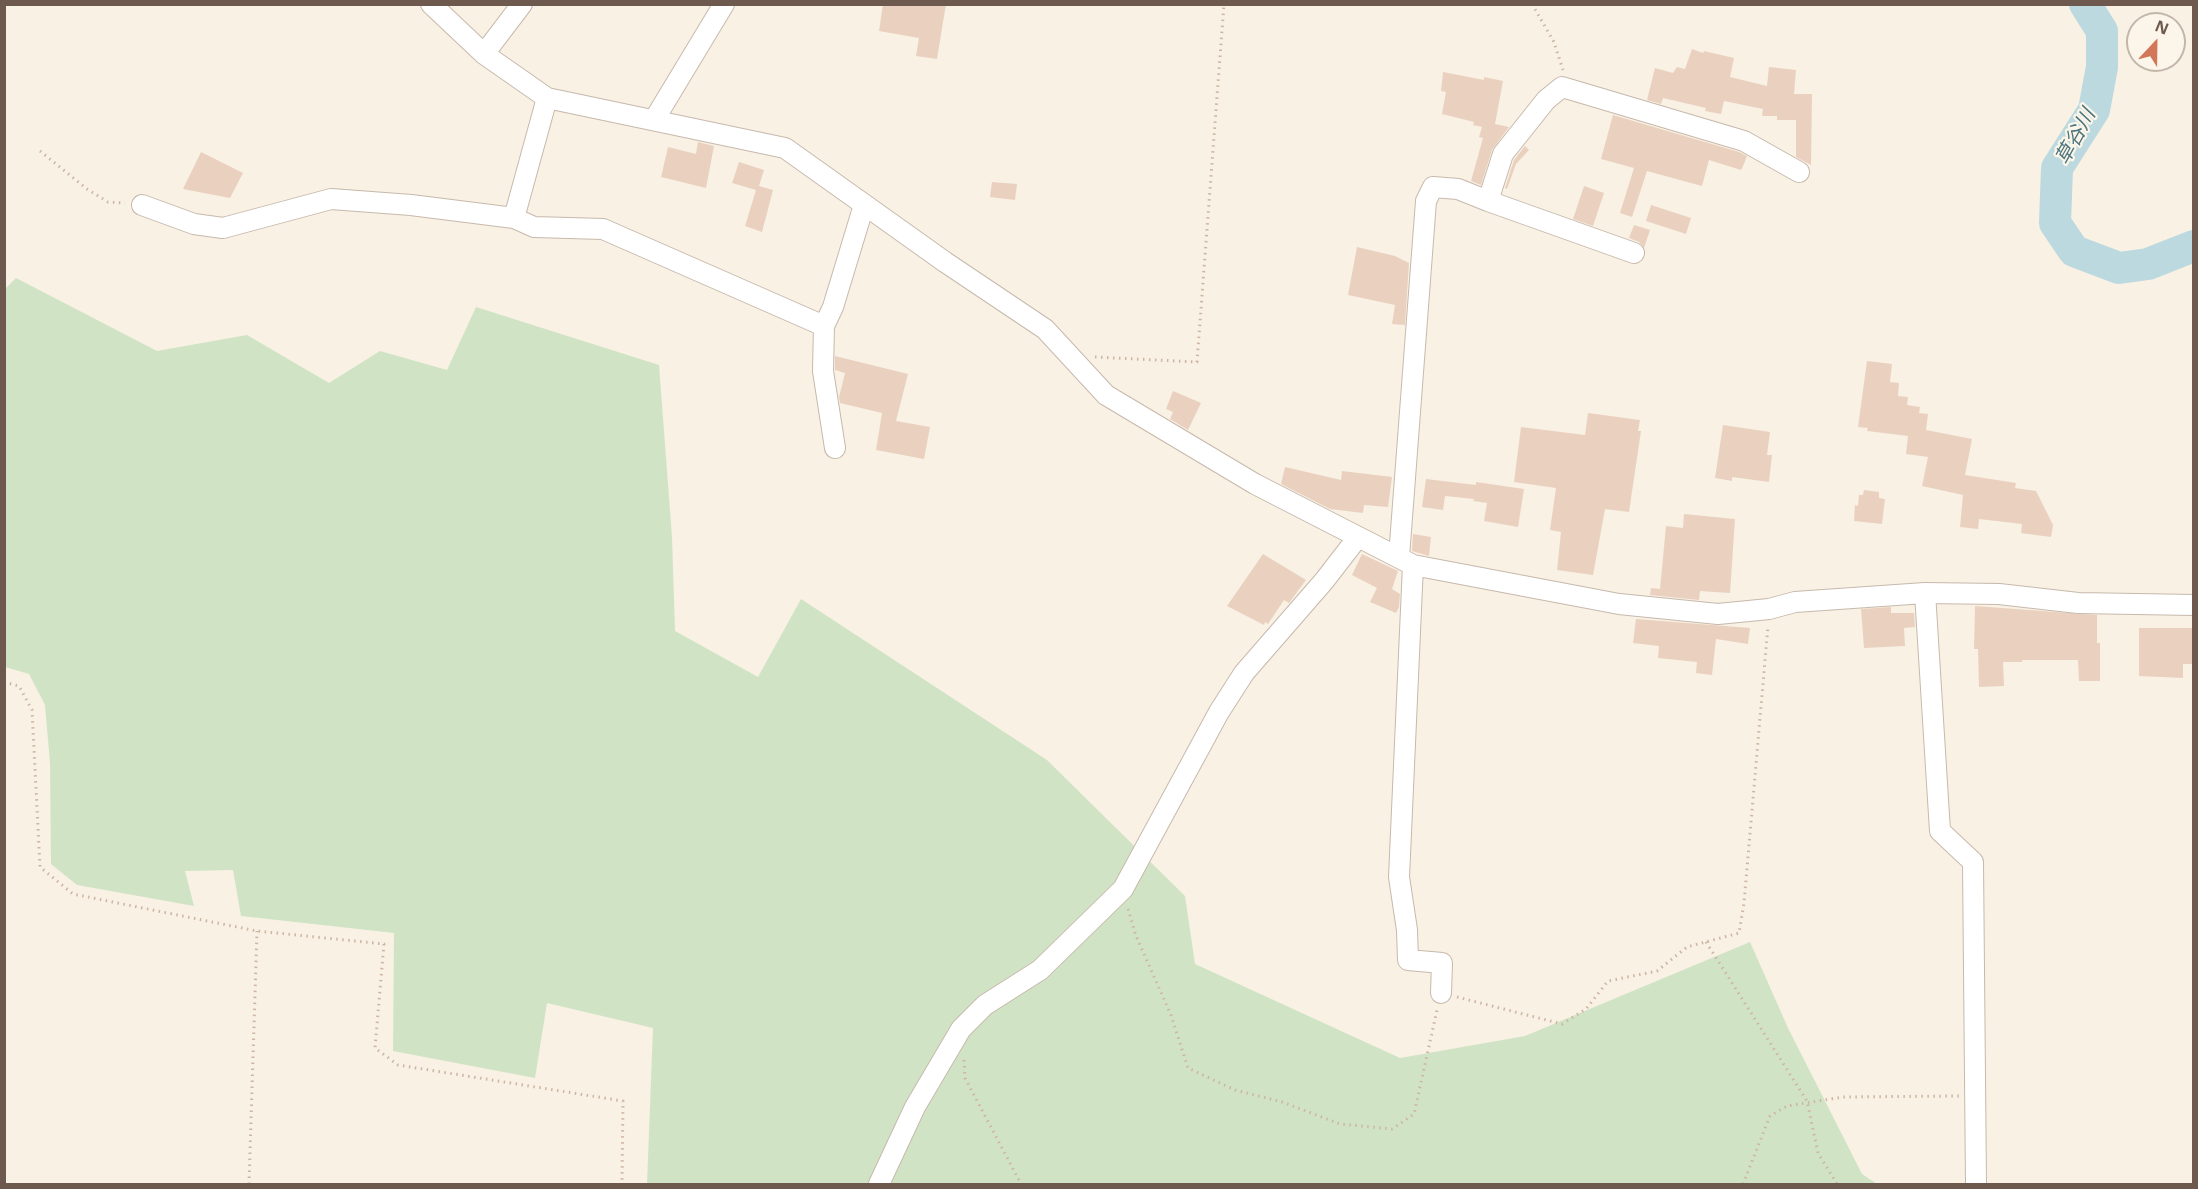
<!DOCTYPE html>
<meta charset="utf-8">
<style>
body{margin:0}
#map{position:relative;width:2198px;height:1189px;overflow:hidden;background:#f8f1e4;font-family:"Noto Sans",sans-serif}
canvas{display:block}
.frame{position:absolute;inset:0;border:6px solid #6d594d;pointer-events:none}
.north{position:absolute;left:2126px;top:12px;width:60px;height:60px;box-sizing:border-box;background:#fcf5e9;border:2px solid #c3b7ab;border-radius:50%;rotate:22deg;font-size:16px;font-weight:700;line-height:24px;text-align:center;color:#6d594d}
.north::after{content:'';display:block;margin:auto;width:21px;height:27px;background:#d2775a;clip-path:polygon(50% 0,100% 100%,50% 72%,0 100%)}
</style>
<div id="map">
<canvas width="2198" height="1189"></canvas>
<div class="frame"></div>
<div class="north">N</div>
</div>
<script>
const context = document.querySelector('canvas').getContext('2d');
context.lineJoin = 'round';
function fillPath(path, color) { context.fillStyle = color; context.fill(path, 'evenodd'); }
function trace(path, color, width, dash) { context.strokeStyle = color; context.lineWidth = width; context.lineCap = dash ? 'butt' : 'round'; context.setLineDash(dash || []); context.stroke(path); }
function label(font, color, halo, rows, align = 'center') {
  context.font = font + ' "Noto Sans","Noto Sans JP",sans-serif'; context.lineWidth = 4.5; context.setLineDash([]); context.textBaseline = 'middle'; context.strokeStyle = halo; context.fillStyle = color; for (const [text, x, y, turn = 0] of rows) {
    context.save(); context.translate(x, y); context.rotate((+turn || 0) * Math.PI / 180); context.textAlign = isNaN(turn) ? turn : align; if (halo) context.strokeText(text, 0, 0); context.fillText(text, 0, 0); context.restore();
  }
}
const green = new Path2D(`
 M16,278L157,351L247,335L329,383L380,351L447,370L476,307L659,365L672,537L675,631L758,677L801,599L1047,760L1185,896L1195,964L1400,1058L1525,1036L1750,942L1788,1028L1862,1174L1877,1184H647L653,1028L547,1003L535,1078L393,1051L394,933L241,916L233,870L185,871L194,906L77,885L51,864L50,763L45,705L29,674L5,667L4,290Z`);
const river = new Path2D(`
 M2085,4L2102,31V67L2094,110L2057,168L2055,223L2074,251L2119,268L2148,264L2194,246`);
const building = new Path2D(`
 M883,4H946L937,59L916,56L919,38L879,31Z
 M1692,49L1703,53L1704,51L1734,58L1730,77L1767,86L1769,67L1796,70L1794,94H1812L1811,165L1796,157V120H1777V116H1762L1763,109L1724,101L1721,114L1705,111L1706,108L1663,98L1661,104L1647,100L1655,68L1673,73L1677,67L1685,69Z
 M1443,72L1484,80V77L1503,81L1495,124L1509,127L1492,150L1481,185L1471,181L1483,138L1479,137L1482,127L1473,125L1474,122L1442,114L1446,92L1441,91Z
 M1613,115L1739,152L1747,156L1743,166L1741,170L1709,160L1702,186L1647,171L1632,217L1620,213L1634,168L1601,159Z
 M698,142L714,146L706,188L661,177L668,147L696,154Z
 M1525,146L1529,150L1516,164L1507,189L1505,188L1514,160Z
 M201,152L243,173L230,198L183,189Z
 M739,162L764,170L759,186L773,190L762,232L745,226L756,190L732,183Z
 M992,182L1017,184L1015,200L990,197Z
 M1584,186L1604,193L1593,226L1573,219Z
 M1651,205L1691,218L1686,234L1646,221Z
 M1634,225L1650,230L1644,248L1639,242L1629,238Z
 M1357,247L1395,256L1409,263L1405,325L1392,324L1395,305L1348,295Z
 M835,356L908,374L896,421L930,427L924,459L876,450L882,413L840,403L839,397L845,373L835,370Z
 M1867,361L1892,364L1890,382L1899,383L1898,396L1908,397L1907,405L1920,407L1919,413L1928,414L1926,430L1972,439L1965,475L2016,483L2015,488L2036,491L2053,525L2051,537L2021,533L2022,524L1979,519L1978,529L1960,527L1963,495L1922,486L1928,457L1906,454L1908,436L1867,431L1868,428L1858,427Z
 M1173,391L1201,403L1188,430L1170,419L1173,412L1166,409Z
 M1588,413L1640,420L1638,431H1641L1629,512L1605,509L1593,575L1557,570L1561,532L1550,530L1556,488L1514,482L1521,427L1585,435Z
 M1723,425L1770,432L1767,455H1772L1769,482L1732,477V481L1715,478Z
 M1285,467L1341,480L1342,471L1392,477L1388,507L1364,505L1363,513L1330,509L1281,484Z
 M1426,479L1476,485V482L1524,489L1518,527L1484,521L1487,503L1473,501L1474,499L1445,496L1443,510L1422,507Z
 M1864,490L1879,492V498L1885,499L1882,524L1854,521L1855,505L1858,506L1859,495H1863Z
 M1684,514L1735,519L1730,593L1700,591L1699,600L1650,595L1651,588L1660,589L1666,526L1683,528Z
 M1413,534L1431,537L1429,556L1412,551Z
 M1263,554L1306,580L1289,603L1284,600L1268,624L1265,622L1264,625L1227,606Z
 M1362,554L1398,571L1392,589L1400,594L1399,607L1396,613L1370,602L1377,588L1352,575Z
 M1975,606L2097,615V643H2100V681H2079L2078,660H2022V662H2003L2004,686L1979,687L1978,649H1974Z
 M1891,607V613H1914L1915,627L1904,628L1905,646L1864,648L1861,609Z
 M1636,619L1750,628L1748,644L1716,639L1712,675L1696,673L1697,662L1658,658L1659,646L1633,643Z
 M2139,628H2193V664H2183V678L2139,676Z`);
const path = new Path2D(`
 M1532,4L1554,42L1563,70
 M40,151L87,189L108,202L125,203
 M1095,357L1197,362L1224,4
 M4,682L19,686L32,710L40,867L73,894L257,931L384,944L375,1048L398,1065L623,1101L622,1184
 M1128,909L1136,936L1171,1015L1188,1068L1235,1090L1282,1102L1340,1124L1392,1129L1414,1114L1437,1010
 M1706,942L1807,1101L1818,1153L1837,1184
 M1457,997L1562,1024L1586,1009L1608,981L1657,971L1687,947L1739,933L1744,903L1768,626
 M964,1060L965,1078L1021,1184
 M249,1184L257,931
 M1743,1184L1770,1116L1787,1106L1843,1097L1959,1096`);
const street = new Path2D(`
 M431,4L484,54L547,98L785,148L945,262L1045,329L1106,395L1255,484L1413,565L1619,604L1718,614L1769,609L1795,602L1925,593L1999,594L2078,603L2194,605
 M484,54L522,4
 M654,120L724,4
 M1488,201L1634,253
 M142,205L194,224L223,228L331,199L411,205L514,218L547,98
 M514,218L534,227L603,229L824,326
 M835,448L823,371L824,326L833,307L864,205
 M1399,557L1426,201L1433,187L1458,189L1488,201L1503,154L1546,100L1562,87L1744,141L1799,172
 M1413,565L1399,877L1407,930L1408,960L1442,963L1441,993
 M1925,593L1940,831L1973,862L1976,1184
 M879,1184L915,1107L961,1029L985,1005L1040,970L1123,889L1219,712L1244,673L1324,581L1358,537`);
const waterNames = [
 ["草谷川",2076,137,-61]
];
fillPath(green, '#d0e4c5');
trace(river, '#bbd9df', 32);
fillPath(building, '#ead1bf');
trace(street, '#c7b9ac', 22);
trace(path, '#ceb5a3', 3, [1.5, 4.5]);
trace(street, '#fff', 20);
label('italic 20px', '#4b747d', '#fcf5e9', waterNames);
</script>
